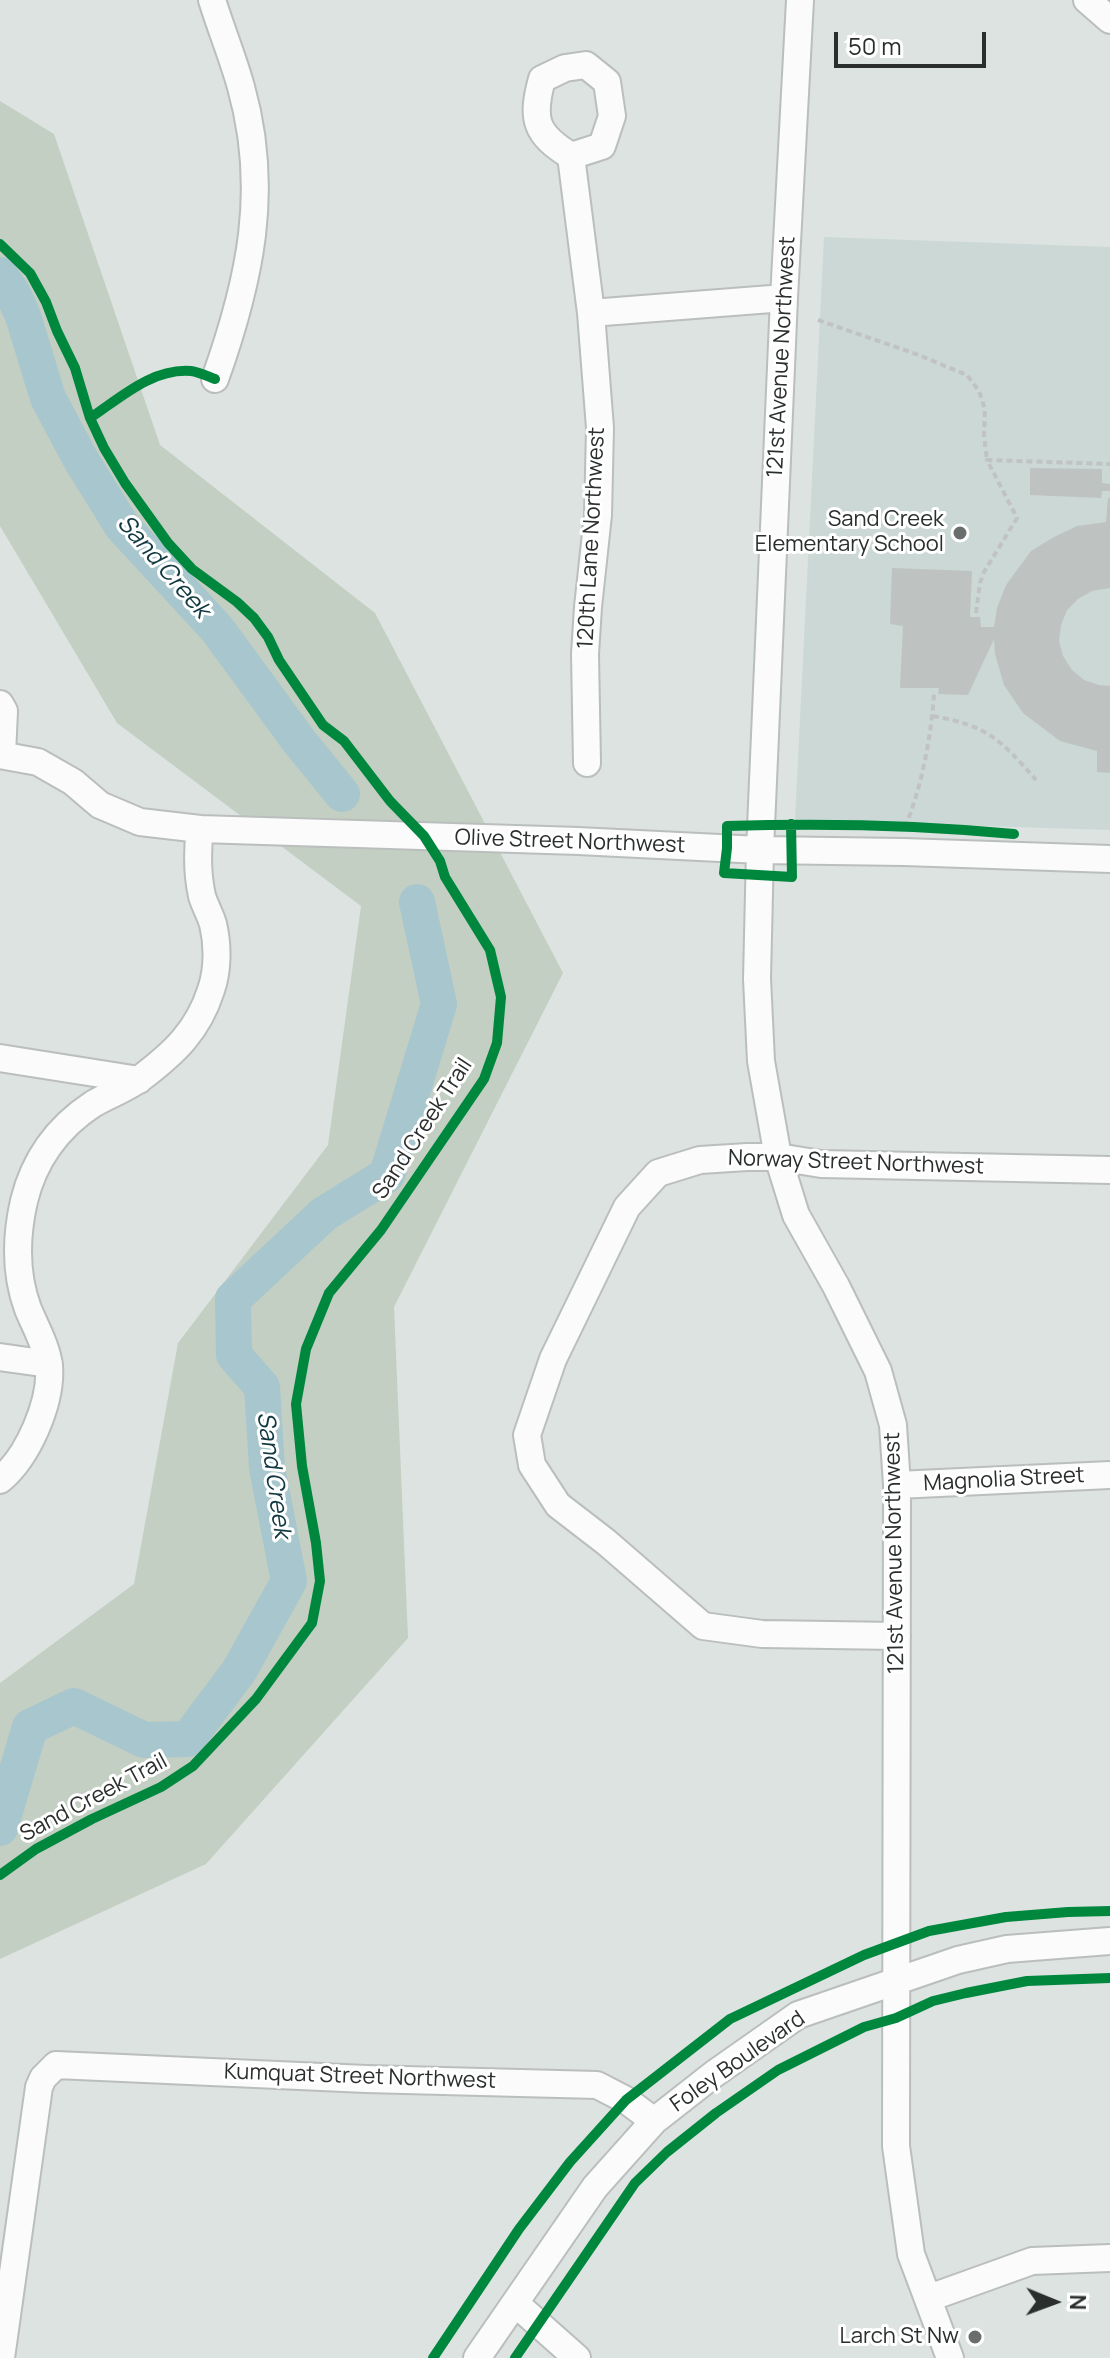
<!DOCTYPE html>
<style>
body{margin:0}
#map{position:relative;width:1110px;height:2358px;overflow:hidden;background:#dde3e1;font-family:Manrope,sans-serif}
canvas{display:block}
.north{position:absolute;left:1014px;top:2262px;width:80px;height:80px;-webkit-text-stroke:6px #fff;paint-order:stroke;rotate:91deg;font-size:22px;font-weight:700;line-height:32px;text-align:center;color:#2a2e2d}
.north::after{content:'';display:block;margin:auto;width:28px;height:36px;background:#2a2e2d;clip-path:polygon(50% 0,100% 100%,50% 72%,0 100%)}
.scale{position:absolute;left:834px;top:32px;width:152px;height:36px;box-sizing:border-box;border:4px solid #2a2e2d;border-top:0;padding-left:10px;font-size:24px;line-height:28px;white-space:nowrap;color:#2a2e2d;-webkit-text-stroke:6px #fff;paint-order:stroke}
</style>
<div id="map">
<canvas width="1110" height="2358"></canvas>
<div class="north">N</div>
<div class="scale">50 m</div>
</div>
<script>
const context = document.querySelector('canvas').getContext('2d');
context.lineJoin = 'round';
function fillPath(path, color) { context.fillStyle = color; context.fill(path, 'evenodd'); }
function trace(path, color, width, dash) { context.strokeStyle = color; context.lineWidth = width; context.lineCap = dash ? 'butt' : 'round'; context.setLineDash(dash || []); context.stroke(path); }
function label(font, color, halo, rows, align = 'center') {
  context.font = font + ' Manrope,sans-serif'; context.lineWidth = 6; context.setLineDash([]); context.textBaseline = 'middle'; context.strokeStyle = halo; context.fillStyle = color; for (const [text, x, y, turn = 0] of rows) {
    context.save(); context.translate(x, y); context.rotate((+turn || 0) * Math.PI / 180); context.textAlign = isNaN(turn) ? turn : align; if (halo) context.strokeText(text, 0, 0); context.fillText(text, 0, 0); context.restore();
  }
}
const built = new Path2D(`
 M824,237L1110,247V830L795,820Z`);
const green = new Path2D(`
 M0,101L54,134L160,445L375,613L563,973L394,1307L408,1638L206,1864L0,1959V1683L134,1584L178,1343L328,1145L361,906L117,723L0,526Z`);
const river = new Path2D(`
 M0,275L13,294L23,316L48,398L81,460L122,526L217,629L299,741L342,794
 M0,1828L30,1727L74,1706L144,1740L188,1739L239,1671L289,1581L267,1468L262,1387L234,1355L233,1299L324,1214L387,1175L439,1004L417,902`);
const building = new Path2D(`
 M1030,468L1102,469V483L1110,484V491H1102L1101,498L1030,495Z
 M1108,498H1110V588L1092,591L1078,599L1067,610L1061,625L1059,641L1063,656L1072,670L1084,680L1099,685L1110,686V773L1097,772V751L1060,741L1023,713L1004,685L995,654L994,639L968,695L938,694L939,688H900L903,626L890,624L892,568L972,571L970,617H980L981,627H994L997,608L1006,585L1031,551L1054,537L1077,526L1106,522Z`);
const path = new Path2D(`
 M818,320L916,354L967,375L979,391L985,409L984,436L987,460
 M976,613L980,583L984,572L1017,518L987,460L1110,464
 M933,716C988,726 1000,739 1036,780
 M905,827C921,790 932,733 934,693`);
const minor = new Path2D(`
 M212,0C221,29 233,58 241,87C270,190 250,281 215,379
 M800,0L784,298L760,850L757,979L761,1061L778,1157L796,1215L836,1286L878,1371L893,1425L897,1485L896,2146L911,2254L950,2358
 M1087,0L1110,20
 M586,65L607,82L612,116L602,146L571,156C535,134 531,119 542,79L565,68Z
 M571,156L591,313L600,428L598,515L588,607L585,654L587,763
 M591,313L784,298
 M0,704L4,711L2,755
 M0,755L38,762L73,782L100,805L140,822L200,829L578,841L760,850L904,852L1110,859
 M0,1058L139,1080
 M0,1357L49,1364
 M0,1480C28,1457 52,1402 49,1366C47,1347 35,1326 28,1309C15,1274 16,1236 24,1201C34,1160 58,1127 93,1104C108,1095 126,1089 141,1078C174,1053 198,1031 211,990C218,970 218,945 213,924C210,914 205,906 202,896C197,873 197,852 200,829
 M897,1485L1110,1475
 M897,1636L762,1634L703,1626L606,1542L558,1505L532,1465L527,1435L553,1359L627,1207L658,1173L700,1160L747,1157H778L821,1164L1110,1170
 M929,2298L1032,2261L1110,2258
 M515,2303L577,2358
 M1,2358L39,2087L43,2078L56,2065L366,2079L597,2085L626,2100L654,2121
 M477,2358L595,2187L654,2121L714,2074L798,2015L958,1960L1007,1949L1110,1941`);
const cycleway = new Path2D(`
 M0,244L30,273L46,302L57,331L75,368L90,418L104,448L125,483L168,543L192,569L237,602L254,618L268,637L279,660L323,725L344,741L390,801L424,836L440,861L445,877L490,950L501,997L497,1043L484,1079L381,1230L329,1293L306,1349L296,1404L302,1466L316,1543L320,1581L312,1623L256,1699L193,1766L161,1787L92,1819L36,1849L0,1875
 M90,418C120,398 152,368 191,371C199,372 207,376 215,379
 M791,824L792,877L724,873L727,848V826C822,823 919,825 1014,834
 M433,2358L519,2229L570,2162L626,2100L730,2019L864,1955L929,1931L1006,1917L1068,1912L1110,1911
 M515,2358L635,2183L667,2152L716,2113L778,2070L864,2027L896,2018L933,2001L966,1993L1027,1981L1110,1978`);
const markers = [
 [960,533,8,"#696d6c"],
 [975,2337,8,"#696d6c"]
];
const streetNames = [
 ["121st Avenue Northwest",782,357,-87],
 ["120th Lane Northwest",592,538,-87],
 ["Olive Street Northwest",570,842,2],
 ["Sand Creek Trail",423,1129,-57],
 ["Norway Street Northwest",856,1163,2],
 ["Magnolia Street",1004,1480,-3],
 ["121st Avenue Northwest",895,1553,-91],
 ["Sand Creek Trail",94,1798,-28],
 ["Foley Boulevard",738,2062,-35],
 ["Kumquat Street Northwest",360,2077,2]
];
const poiNames = [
 ["Sand Creek",944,520],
 ["Elementary School",944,545],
 ["Larch St Nw",959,2337]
];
const waterNames = [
 ["Sand Creek",163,567,49],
 ["Sand Creek",273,1475,82]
];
fillPath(built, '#cbd8d5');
fillPath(green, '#c3cfc2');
trace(river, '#a8c6cd', 36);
fillPath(building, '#bec3c1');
trace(minor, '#babebd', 30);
trace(path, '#c1c2c2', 4, [6, 4]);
trace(minor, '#fafbfa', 26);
trace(cycleway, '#00873e', 10);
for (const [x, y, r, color] of markers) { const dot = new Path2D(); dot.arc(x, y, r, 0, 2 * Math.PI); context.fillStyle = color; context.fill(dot); trace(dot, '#fff', 3); }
label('22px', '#2a2e2d', '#fff', streetNames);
label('22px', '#2a2e2d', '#fff', poiNames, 'right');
label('italic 24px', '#113840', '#fff', waterNames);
</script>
